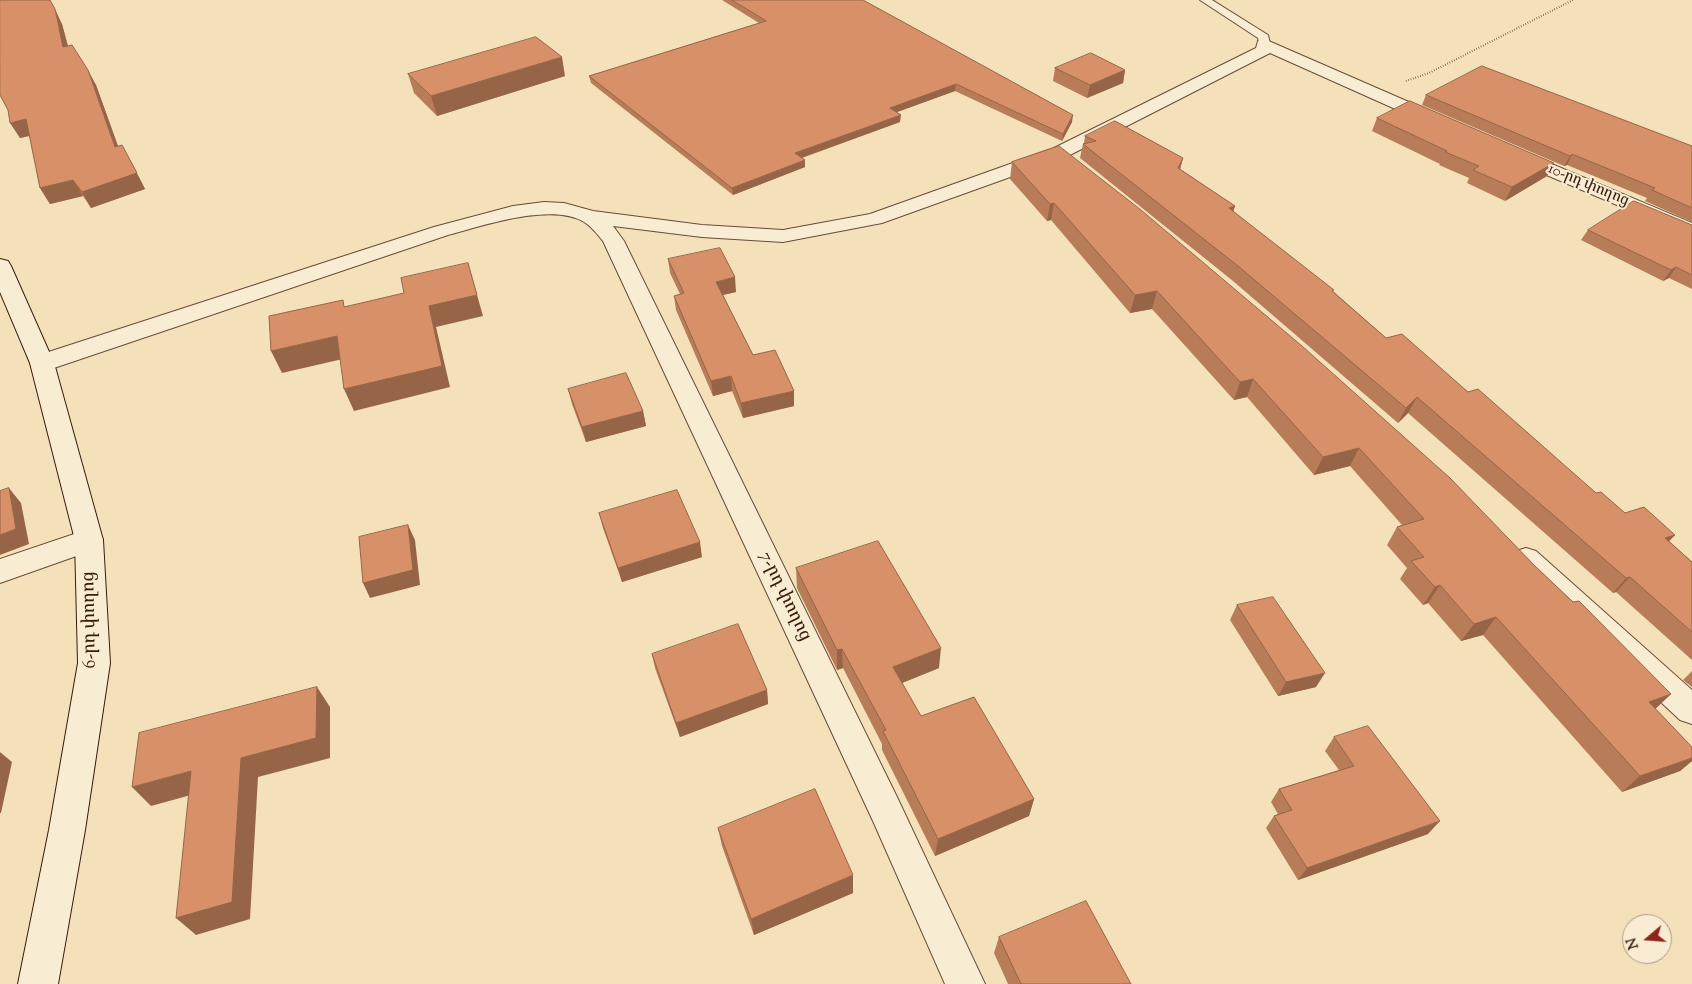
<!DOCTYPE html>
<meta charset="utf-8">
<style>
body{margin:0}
#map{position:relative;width:1692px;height:984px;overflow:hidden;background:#f4e1ba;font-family:"Sorts Mill Goudy",serif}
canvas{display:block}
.north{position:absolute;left:1622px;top:914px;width:50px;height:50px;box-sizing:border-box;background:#f8ecd2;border:1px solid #ac9884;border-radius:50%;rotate:252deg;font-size:14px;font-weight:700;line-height:20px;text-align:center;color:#391b0e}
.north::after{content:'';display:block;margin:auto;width:18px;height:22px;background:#8f2418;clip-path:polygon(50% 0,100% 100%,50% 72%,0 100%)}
</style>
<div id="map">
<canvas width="1692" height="984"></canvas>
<div class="north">N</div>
</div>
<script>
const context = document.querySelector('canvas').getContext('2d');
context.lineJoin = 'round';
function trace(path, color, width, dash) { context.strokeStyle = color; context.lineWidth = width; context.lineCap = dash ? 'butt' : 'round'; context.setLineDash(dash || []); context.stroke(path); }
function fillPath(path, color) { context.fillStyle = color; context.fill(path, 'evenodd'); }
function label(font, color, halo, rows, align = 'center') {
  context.font = font + ' "Sorts Mill Goudy","Noto Serif Armenian",serif'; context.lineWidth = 4; context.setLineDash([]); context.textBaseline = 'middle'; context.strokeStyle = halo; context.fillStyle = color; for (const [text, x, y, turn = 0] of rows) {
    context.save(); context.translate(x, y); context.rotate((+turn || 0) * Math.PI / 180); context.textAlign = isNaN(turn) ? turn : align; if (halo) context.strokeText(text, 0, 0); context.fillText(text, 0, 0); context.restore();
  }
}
const path = new Path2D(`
 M1406,81L1429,73L1573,0`);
const lane = new Path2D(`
 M1200,0H1212L1268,35L1270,44L1264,47L1260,46L1258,38Z`);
const street = new Path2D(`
 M1264,39L1441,116L1444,120L1441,124L1435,126L1429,124L1270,53L1066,157L882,223L783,242L702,237L613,226L624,241L897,797L985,984H945L873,821L603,241C598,235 591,226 584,222C552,202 482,226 448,235L51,369L42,371L33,369L30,363L33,357L434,227L513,206L544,202L564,203L593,211L702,225L783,230L870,214L1052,149L1256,48L1258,41Z
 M1516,149L1692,223V237L1509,159L1506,155L1509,151Z
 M89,529L99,532L103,540L99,548L0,583V559Z
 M1526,548L1536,551L1692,690V724L1680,720L1516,567L1511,559L1516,551Z`);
const secondary = new Path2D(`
 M0,259L8,261L11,266L54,363L103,540L110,663L85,830L58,984H18L49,830L78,663L75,540L30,363L0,292Z`);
const wall = new Path2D(`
 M722,0H863L1072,122L1062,141L955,91L897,112L900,122L802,158L805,167L733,195L591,83L589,76L759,23Z
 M62,24L68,46L96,85L118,146L131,161L145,189L91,208L83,196L50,204L40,188L30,136L20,138L8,110Z
 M1055,68L1125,70L1123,83L1087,98L1053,81Z
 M408,74L565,76L437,116L414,93Z
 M1426,95L1692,146V222L1645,201L1647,198L1567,165L1564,166L1422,105Z
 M1377,118L1554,163L1547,176L1505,201L1467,183L1469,178L1439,165L1440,164L1372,131Z
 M1085,136L1183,158L1180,169L1235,206L1233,212L1334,292L1386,338L1468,392L1596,493L1625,513L1675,535L1669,541L1692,562V660L1616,592L1613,593L1408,413L1398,423L1233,281L1080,158L1083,144L1084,143Z
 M1012,162L1535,566L1573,602L1671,694L1655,709L1692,747V761L1680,771L1622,792L1483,635L1461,641L1428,603L1423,605L1400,579L1407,568L1387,545L1397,527L1402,525L1350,466L1314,475L1247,397L1234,400L1152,309L1130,313L1051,220L1047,221L1010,179Z
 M1692,225V289L1669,278L1663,281L1581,240L1588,230Z
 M668,259L736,292L723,295L753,355L794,406L743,418L732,391L713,396L676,310L674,296L680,294L670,273Z
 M568,389L643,411L646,426L586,442L572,404Z
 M599,513L702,557L622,582L603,528Z
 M796,568L939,668L902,683L921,716L1034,799L1029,816L935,856L882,750V744L843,668L837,670L797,588Z
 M1237,605L1316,687L1278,696L1230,620Z
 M652,654L767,690L768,704L680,737L655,668Z
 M1692,671V687L1683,680Z
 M1334,737L1428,834L1298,880L1266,828L1274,816L1278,814L1271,802L1279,789L1339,770L1325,751Z
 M718,828L853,893L754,935L722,846Z
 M999,937L1131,984H1008L994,953Z`);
const shadedWall = new Path2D(`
 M55,9L62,24L72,62L63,47Z
 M562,57L565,76L437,116L431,96Z
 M88,70L96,85L124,163L115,147Z
 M1125,70L1123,83L1087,98L1090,85Z
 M956,84L955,91L889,115L890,108Z
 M901,115L900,122L795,160V153Z
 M1073,115L1072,122L1062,141L1063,134Z
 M26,119L36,134L20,138L10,123Z
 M122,145L145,189L91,208L82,192Z
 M1572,154L1567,165L1564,166L1570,156Z
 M1183,158L1179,173L1178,168Z
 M805,160V167L733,195L732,188Z
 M1554,163L1547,176L1505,201L1512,187Z
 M73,180L83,196L50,204L40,188Z
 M1054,203L1051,220L1047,221L1050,204Z
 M1235,206L1230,221L1229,208Z
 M468,263L483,316L436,327L450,387L354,411L344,389L429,306Z
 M1676,267L1669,278L1663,281L1671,270Z
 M735,277L736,292L718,296L716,282Z
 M1157,291L1152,309L1130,313L1135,295Z
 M337,336L347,358L282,373L271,351Z
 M731,376L732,391L713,396L711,381Z
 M1253,379L1247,397L1234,400L1240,382Z
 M794,391V406L743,418L741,403Z
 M1417,397L1408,413L1398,423L1406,408Z
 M643,411L646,426L586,442L582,427Z
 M1359,448L1350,466L1314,475L1323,457Z
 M9,488L21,503L29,544L0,555V535Z
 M408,525L415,540L420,585L370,598L363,583Z
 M1675,535L1661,550L1665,538Z
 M700,542L702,557L622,582L618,568Z
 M1630,577L1616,592L1613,593L1626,578Z
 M1440,585L1428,603L1423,605L1435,587Z
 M1496,617L1483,635L1461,641L1474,624Z
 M941,648L939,668L892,687L893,667Z
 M842,649L843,668L837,670V650Z
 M1325,673L1316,687L1278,696L1286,682Z
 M317,687L330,707V758L258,777L250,919L196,935L176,918L241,758Z
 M767,690L768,704L680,737L676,723Z
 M1671,694L1653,711L1649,702Z
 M0,752L12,762L1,813H0Z
 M1692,758V761L1680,771L1622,792L1640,776Z
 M191,771L209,790L151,806L132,787Z
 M1034,799L1029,816L935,856L938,839Z
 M1440,821L1428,834L1298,880L1307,868Z
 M853,875V893L754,935L751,919Z`);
const building = new Path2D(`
 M0,0H50L55,9L63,47L72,45L88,70L115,147L122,145L137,173L82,192L73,180L40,188L26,119L10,123L8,110L0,95Z
 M732,0H863L1073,115L1063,134L956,84L890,108L901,115L795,153L805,160L732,188L589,76L766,21Z
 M536,37L562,57L431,96L408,74Z
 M1091,53L1125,70L1090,85L1055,68Z
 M1482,66L1692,146V208L1652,190L1655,188L1572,154L1570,156L1426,95Z
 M1410,101L1554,163L1512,187L1473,170L1479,166L1445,152L1447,151L1377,118Z
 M1115,121L1183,158L1178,168L1235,206L1229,208L1334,290L1332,291L1386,338L1402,334L1468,392L1478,389L1596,493L1601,492L1625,513L1644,507L1675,535L1665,538L1692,562V632L1630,577L1626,578L1417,397L1406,408L1238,266L1083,144L1096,141L1085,136Z
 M1059,146L1141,210L1302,346L1450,478L1535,566L1573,602L1579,601L1671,694L1649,702L1692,747V758L1640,776L1496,617L1474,624L1440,585L1435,587L1411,561L1424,557L1397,527L1424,519L1359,448L1323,457L1253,379L1240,382L1157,291L1135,295L1054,203L1050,204L1012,162Z
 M1634,201L1692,225V275L1676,267L1671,270L1588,230Z
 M720,248L735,277L716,282L753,355L775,350L794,391L741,403L731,376L711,381L674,296L684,293L668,259Z
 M468,263L477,295L429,306L442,366L344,389L337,336L271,351L269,316L343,300L344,307L404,293L401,278Z
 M626,373L643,411L582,427L568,389Z
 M9,488L16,529L0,535V491Z
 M677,490L700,542L618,568L599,513Z
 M408,525L413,570L363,583L359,537Z
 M878,541L941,648L893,667L921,716L974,697L1034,799L938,839L883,731L886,730L842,649L837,650L796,568Z
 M1273,597L1325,673L1286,682L1237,605Z
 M738,624L767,690L676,723L652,654Z
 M317,687L316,738L241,758L232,902L176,918L191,771L132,787L139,733Z
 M1368,726L1440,821L1307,868L1274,816L1292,810L1279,789L1354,766L1334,737Z
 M815,789L853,875L751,919L718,828Z
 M1086,901L1131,984H1021L999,937Z`);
const farStreetnames = [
 ["10-րդ փողոց",1588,186,23]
];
const streetNames = [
 ["7-րդ փողոց",784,597,64],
 ["6-րդ փողոց",91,620,-91]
];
trace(lane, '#684c39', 2);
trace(street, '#684c39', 2);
trace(secondary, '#391b0e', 2);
trace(path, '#391b0e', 2, [0.5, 2]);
fillPath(lane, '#f8ecd2');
fillPath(street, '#f8ecd2');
fillPath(secondary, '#f8ecd2');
fillPath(wall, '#b97c59');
fillPath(shadedWall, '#966548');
fillPath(building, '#d79067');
trace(building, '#966548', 1);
label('15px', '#391b0e', '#f8ecd2', farStreetnames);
label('18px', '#391b0e', '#f8ecd2', streetNames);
</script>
